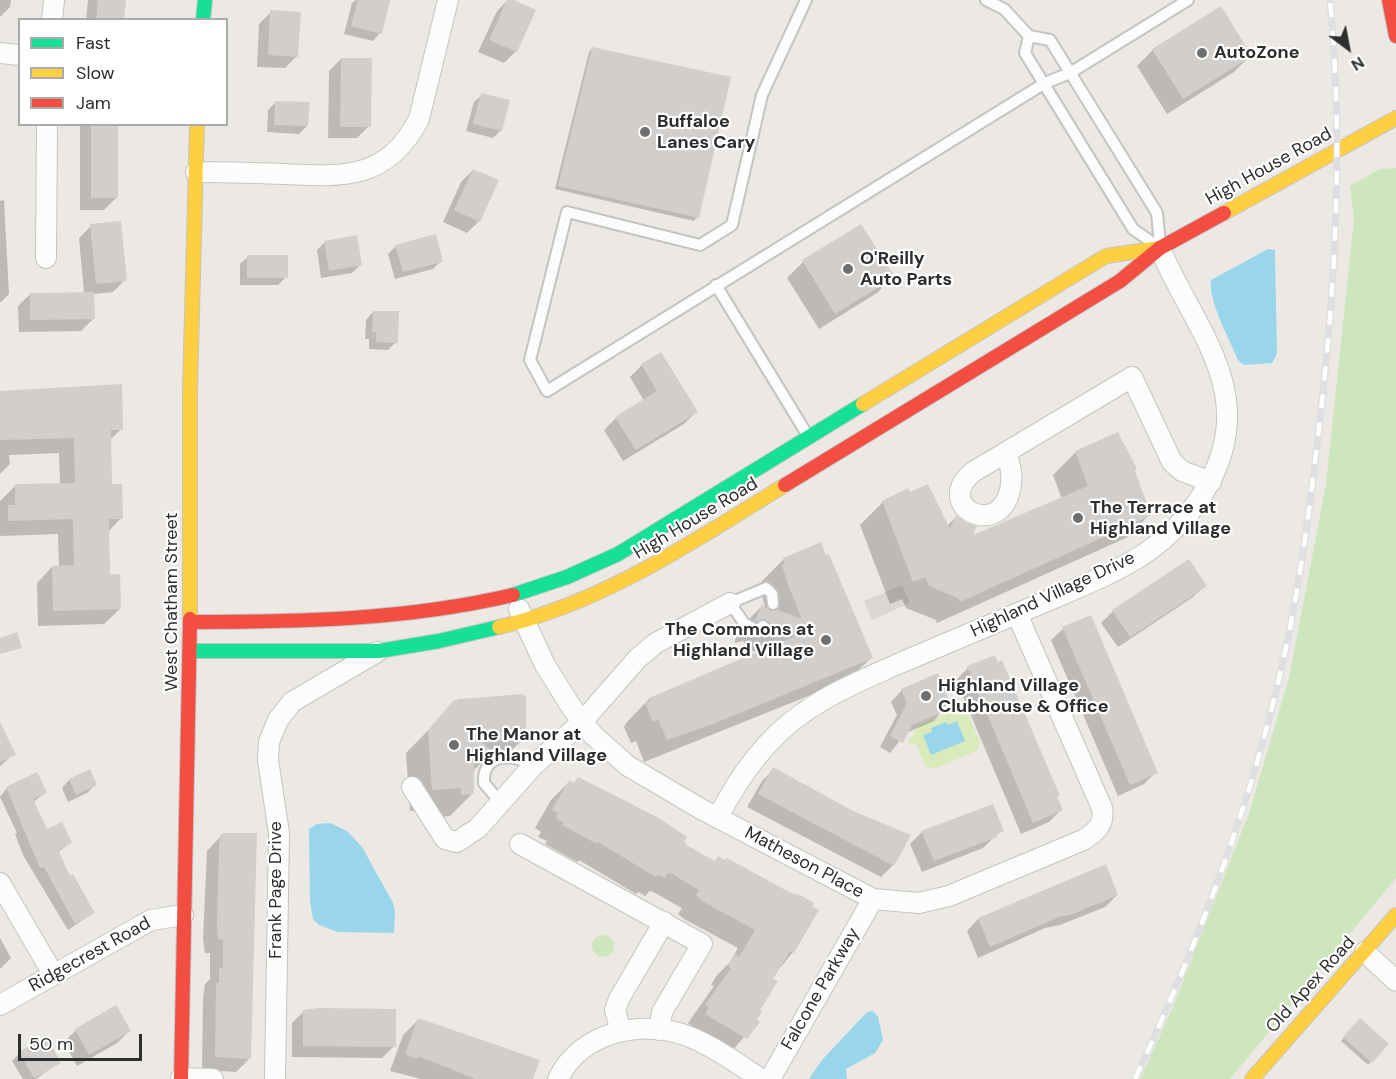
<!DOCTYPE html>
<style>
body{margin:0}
#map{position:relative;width:1396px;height:1079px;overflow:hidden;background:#ece8e4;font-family:"DM Sans",sans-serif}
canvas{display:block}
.legend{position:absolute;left:18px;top:18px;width:210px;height:108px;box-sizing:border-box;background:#fff;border:2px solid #ababab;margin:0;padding:8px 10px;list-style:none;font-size:18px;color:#2e2e2e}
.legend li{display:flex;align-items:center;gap:12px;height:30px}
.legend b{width:30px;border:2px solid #ababab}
.north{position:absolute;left:1318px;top:18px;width:60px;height:60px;-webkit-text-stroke:4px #fff;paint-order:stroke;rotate:148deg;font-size:16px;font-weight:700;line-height:24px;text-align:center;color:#2e2e2e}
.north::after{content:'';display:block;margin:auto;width:21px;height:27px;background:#2e2e2e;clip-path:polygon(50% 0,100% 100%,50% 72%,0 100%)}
.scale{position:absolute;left:18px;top:1034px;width:124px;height:27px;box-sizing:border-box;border:3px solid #2e2e2e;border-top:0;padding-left:8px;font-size:18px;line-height:21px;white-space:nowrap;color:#2e2e2e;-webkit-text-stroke:4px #fff;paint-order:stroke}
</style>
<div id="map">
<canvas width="1396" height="1079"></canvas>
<ul class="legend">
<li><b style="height:8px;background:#16e098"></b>Fast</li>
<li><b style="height:8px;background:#ffcf43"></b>Slow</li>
<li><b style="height:8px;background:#f24e42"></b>Jam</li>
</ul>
<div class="north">N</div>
<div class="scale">50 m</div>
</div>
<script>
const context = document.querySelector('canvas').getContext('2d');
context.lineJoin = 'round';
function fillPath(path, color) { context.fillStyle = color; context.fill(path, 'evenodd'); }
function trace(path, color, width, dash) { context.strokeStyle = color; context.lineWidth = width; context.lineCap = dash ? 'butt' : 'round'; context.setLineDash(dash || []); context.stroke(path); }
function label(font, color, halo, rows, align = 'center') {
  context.font = font + ' "DM Sans",sans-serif'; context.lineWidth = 4.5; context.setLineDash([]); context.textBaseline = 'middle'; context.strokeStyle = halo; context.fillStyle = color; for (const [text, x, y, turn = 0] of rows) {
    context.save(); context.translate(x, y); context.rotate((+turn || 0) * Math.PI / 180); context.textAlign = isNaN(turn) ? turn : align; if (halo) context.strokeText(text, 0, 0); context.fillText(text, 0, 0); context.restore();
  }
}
const green = new Path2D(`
 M1396,168V878L1230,1079H1140L1173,1007L1249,813L1289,678L1326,484L1354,219L1350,186L1380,169Z
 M592 946a11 11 0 1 1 22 0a11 11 0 1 1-22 0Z`);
const pitch = new Path2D(`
 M962,700L980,742L978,750L934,769L925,766L916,743L907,745L918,726L951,712L949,706Z`);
const plaza = new Path2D(`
 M902,585L910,603L872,620L864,601Z`);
const water = new Path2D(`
 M1268,249L1275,250V255L1277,354L1272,363L1244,365L1238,360C1230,340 1208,301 1211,280Z
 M957,721L965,741L931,755L923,735L932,732L931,728L946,722L948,725Z
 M330,823L347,831L362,847L393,903L395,912L394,933L338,932L319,925L313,919L310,902L309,829L317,824Z
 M873,1011L878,1017L883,1040L875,1053L846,1069L847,1079H809L822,1060L867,1012Z`);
const shadow = new Path2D(`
 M0,0H11L10,7L0,17Z
 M88,0H124L122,20H86Z
 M356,0H378L380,33L373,41L344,34L352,3Z
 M508,0L534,11L516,51L504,63L478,52L497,11Z
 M271,12L297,56L285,68L257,67L259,24Z
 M592,48L697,217L694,221L555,189L589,52Z
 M1153,50L1250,56L1234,72L1167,114L1137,66Z
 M341,59L369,126L357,138H328L329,71Z
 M482,95L501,130L493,138L466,131L474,102Z
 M276,102L307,126L299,134L267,132L268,110Z
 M80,124H117L116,198L104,210H80Z
 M473,170L479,221L467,233L443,222L461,182Z
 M4,200L9,294L0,303V201Z
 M91,226L125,280L113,292L93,294V319L81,331L19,332L18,306L30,294L84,293L79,238Z
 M861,226L893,277L877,293L819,329L787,278L803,262Z
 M325,242L360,265L352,273L321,278L317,250Z
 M396,246L441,261L433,269L395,279L388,254Z
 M248,257L286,277L278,285H240V264Z
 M373,312L396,342L388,350L369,349V339H365L366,320Z
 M642,365L696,412L684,424L623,461L604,430L616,418L644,401L630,377Z
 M120,386L121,429L109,441L111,486L121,518L108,532L109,576L120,609L104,624L38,626L37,583L52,567H59L58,534L0,536V501L15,486L60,484L59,453L9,455L10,464L0,474V393Z
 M1076,452L1134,470L1150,514L1128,537L937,623L936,620L906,608L902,599L890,604L860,525L883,502L947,526L956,517L971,538L1062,499L1053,475Z
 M784,559L871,658L848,680L644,762L636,741L631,743L624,727L627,722L649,699L759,653L748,649L743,641L734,643L740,628L762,606L766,610L760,589L763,586L761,582Z
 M1205,585L1193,597L1118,647L1101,623L1113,611Z
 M1063,629L1156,772L1144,784L1118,796L1051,640Z
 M994,657L1061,810L1049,822L1021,834L956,680L968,668Z
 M902,690L948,702L934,721L906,733L890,753L880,747L897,715L891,702Z
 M524,697L525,737L502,760L483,761L472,772V794L450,816L439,817V810L410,811L406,753L459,699Z
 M0,725L14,754L0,766Z
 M774,769L893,865L881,877L747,807L762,781Z
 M89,771L95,785L87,793L68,802L62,788L69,780Z
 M578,778L687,847L714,862L718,858L793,952L771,979L755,1020L758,1022L727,1056L688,1033L692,1026L688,1023L714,986L711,985L717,975L730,962L738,948L684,919L678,914L682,908L653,892L650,891L645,896L639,892L636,894L579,860L577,862L545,844L547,841L538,837L541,832L535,828L551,800L569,782L573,784Z
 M7,788L46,792L33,802L47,831L70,843L57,853L69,878L93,913L68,930L23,855L15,834L17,833L0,797Z
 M1002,830L983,848L922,872L910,844L922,832Z
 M221,836L250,1058L236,1072L202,1070L203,998L205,984L210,979V953H205L203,939L207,851Z
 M1117,895L1105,907L1060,925L1045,928L978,958L967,931L978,919Z
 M0,938L11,958L0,969Z
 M304,1011L394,1046L382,1058L292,1057V1023Z
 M419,1019L532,1079H421L390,1071L403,1035Z
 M1360,1020L1387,1044L1368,1065L1341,1041Z
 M76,1030L129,1031L117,1043L77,1066L64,1042Z
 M20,1053L59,1062L36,1079H23L12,1061Z`);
const building = new Path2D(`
 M98,0H126L124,20H96Z
 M358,0H390L382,34L351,26Z
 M507,0H514L536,10L517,52L489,40Z
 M1221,6L1252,56L1183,99L1152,49Z
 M270,10L301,12L298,57L268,55Z
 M592,47L731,77L699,218L558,186Z
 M341,58H372L371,127H340Z
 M481,93L510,100L502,131L473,124Z
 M275,101L310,102L308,126L274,125Z
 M91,124H118V198H91Z
 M473,169L499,180L480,222L454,210Z
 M121,221L127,281L96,284L90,224Z
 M861,224L895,277L835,314L802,260Z
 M436,234L443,262L403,272L395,245Z
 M357,235L362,265L329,271L324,241Z
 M247,255H288V278H247Z
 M94,292L95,319L30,320V293Z
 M373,311H399L398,343L376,342V332H372Z
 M661,352L698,412L636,450L615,417L657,391L641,364Z
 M122,384L123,430H111L112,484H122L123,519H109L110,575L120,574L121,609L53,611L52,566L74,565L73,519L8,521V505H15V484L75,483L74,438L0,440V391Z
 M1118,432L1137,469L1135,470L1140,486L1152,515L960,602L958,598L929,586L925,577L913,582L882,501L908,488L910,492L928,484L950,529L956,515L965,522L977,526L973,535L1088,486L1075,451Z
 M821,542L826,555L829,554L873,658L713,724L667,740L658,719L653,722L645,703L650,701L649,698L795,636L770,627L766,619L755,621L762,604L770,611L778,610L802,619L788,585L782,565L785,564L783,558Z
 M1189,559L1207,586L1130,637L1112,610Z
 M1091,615L1158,773L1130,785L1062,627Z
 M17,632L22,648L0,654V638Z
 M995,655L998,662L1002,660L1060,796L1057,797L1063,810L1033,823L967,666Z
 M938,673L950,702L944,705L947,710L912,725L903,743L890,736L907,703L901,689Z
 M521,694L526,696V738L482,742L494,753L482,761L474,754V794L461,795V788L432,790L428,730L454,700Z
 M0,722L16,755L0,762Z
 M773,767L853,811L911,835L894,866L758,794Z
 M90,769L97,785L76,795L69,779Z
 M37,772L47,793L33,799L47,829L62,822L72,843L58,850L70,876L73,874L95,913L75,924L44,867L40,868L6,787Z
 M578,777L659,818L687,837L684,842L688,846L715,861L718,856L725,860L727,858L791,893L800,895L814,903L812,906L819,910L794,953L790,951L773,979L778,981L760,1010L762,1011L757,1020L760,1022L747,1039L705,1014L709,1007L705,1005L731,968L728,966L735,954L739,957L755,930L702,901L696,895L699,890L672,874L668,873L665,878L657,874L656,877L598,842L597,844L562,825L564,823L556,818L558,813L552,810L569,780L574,783Z
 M993,804L1004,831L996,834L997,837L934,861L921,831Z
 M225,833H257L251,1059L215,1057L216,983H219V968H223V940L218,939L217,924L219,850L220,835Z
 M1106,864L1118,895L1073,914L1059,917L990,947L978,918Z
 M116,1005L131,1031L89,1055L75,1029Z
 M319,1008L396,1009V1047L303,1046V1010Z
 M418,1018L540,1060L533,1079H476L418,1056L417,1059L405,1054Z
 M1360,1018L1389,1044L1372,1063L1343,1037Z
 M46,1036L61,1063L34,1078L19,1052Z`);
const lane = new Path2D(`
 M806,0L762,95L732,225L700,245L567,212L530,360L547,391L1045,83L1070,73L1188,0
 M986,0L1004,9L1029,36L1050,40L1157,213L1160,245
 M1029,36L1025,53L1133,229L1153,243
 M716,285L808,436
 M763,626L757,631L744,623L730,603L766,588L772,594L773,604
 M500,802L484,783C482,752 515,753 533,766`);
const street = new Path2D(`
 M52,20L54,0
 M0,53L20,55
 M196,172C225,172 255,173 284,174C344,177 387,180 419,119L448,0
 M46,258L47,124
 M1005,454C1012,466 1013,477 1010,490C999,540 932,506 973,472L1132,377L1172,462L1182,471L1211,482
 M519,609L545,665L572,708L593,735L628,766L701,809L873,899L919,903L949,896L1083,840C1096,832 1105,824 1102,808L1017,614
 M412,787L445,839L457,842L478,828L533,766L582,722L638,658L656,643L730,603
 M718,817C739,777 765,739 803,713C832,692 867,678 900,663C951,641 1003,620 1054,598C1085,585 1116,572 1144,554C1195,519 1237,458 1225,393C1215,341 1179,296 1160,248
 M520,844L702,944L662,1012L659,1030
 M0,883L53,974
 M1365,952L1396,981
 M0,1005L151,920L183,915
 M621,1031L615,1010L619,999L664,922
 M181,1078L213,1079
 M275,1079L279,833L268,760L269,742L278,720L292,702L377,652
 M558,1079C580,1033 639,1019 685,1035C712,1045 738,1064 761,1079
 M770,1079L873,899`);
const fast = new Path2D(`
 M203,20L205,0
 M513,595L567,577L618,554L863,404
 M190,651H379L439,641L499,627`);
const slow = new Path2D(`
 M1224,213L1396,118
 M863,404L1106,256L1160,248
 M190,619V390L197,124
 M499,627C605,602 694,541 785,485
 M1252,1079L1396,915`);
const jam = new Path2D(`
 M1389,0L1396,36
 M785,485L1120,281L1160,248L1224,213
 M190,622C299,622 406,620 513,595
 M181,1079L190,619`);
const rail = new Path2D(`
 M1135,1079C1191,958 1241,832 1273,703C1295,618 1307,531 1317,445C1335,297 1344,148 1330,0`);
const markers = [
 [1202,53,6,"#706f6e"],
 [645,132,6,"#706f6e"],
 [848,269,6,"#706f6e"],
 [1078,518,6,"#706f6e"],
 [826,640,6,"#706f6e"],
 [926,696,6,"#706f6e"],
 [454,745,6,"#706f6e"]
];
const poiNames = [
 ["AutoZone",1214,53],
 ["Buffaloe",657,122],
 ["Lanes Cary",657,143],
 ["O'Reilly",860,259],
 ["Auto Parts",860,280],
 ["The Terrace at",1090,508],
 ["Highland Village",1090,529],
 ["The Commons at",814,630,"right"],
 ["Highland Village",814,651,"right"],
 ["Highland Village",938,686],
 ["Clubhouse & Office",938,707],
 ["The Manor at",466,735],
 ["Highland Village",466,756]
];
const streetNames = [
 ["High House Road",1269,167,-29],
 ["High House Road",696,519,-31],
 ["Highland Village Drive",1053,595,-25],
 ["West Chatham Street",172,602,-90],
 ["Matheson Place",804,863,28],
 ["Frank Page Drive",276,890,-90],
 ["Ridgecrest Road",90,955,-29],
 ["Old Apex Road",1311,985,-48],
 ["Falcone Parkway",821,989,-60]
];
fillPath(green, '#cee6be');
fillPath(pitch, '#d9eabb');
fillPath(plaza, '#dad6d2');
fillPath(water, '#99d6ec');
fillPath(shadow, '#0003');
fillPath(building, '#d1cecb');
trace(lane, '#c5c4c5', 14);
trace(street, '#c5c4c5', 22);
trace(fast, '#c5c4c5', 16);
trace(slow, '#c5c4c5', 16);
trace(jam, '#c5c4c5', 16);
trace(lane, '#fcfcfb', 10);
trace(street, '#fcfcfb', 20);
trace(fast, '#16e098', 14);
trace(slow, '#ffcf43', 14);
trace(jam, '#f24e42', 14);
trace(rail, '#dfdfe1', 7);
trace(rail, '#fff', 4.5, [14]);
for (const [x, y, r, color] of markers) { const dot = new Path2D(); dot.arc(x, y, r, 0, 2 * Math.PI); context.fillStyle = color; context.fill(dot); trace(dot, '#fff', 2); }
label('bold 18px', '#2e2e2e', '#fff', poiNames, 'left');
label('18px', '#2e2e2e', '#fff', streetNames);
</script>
